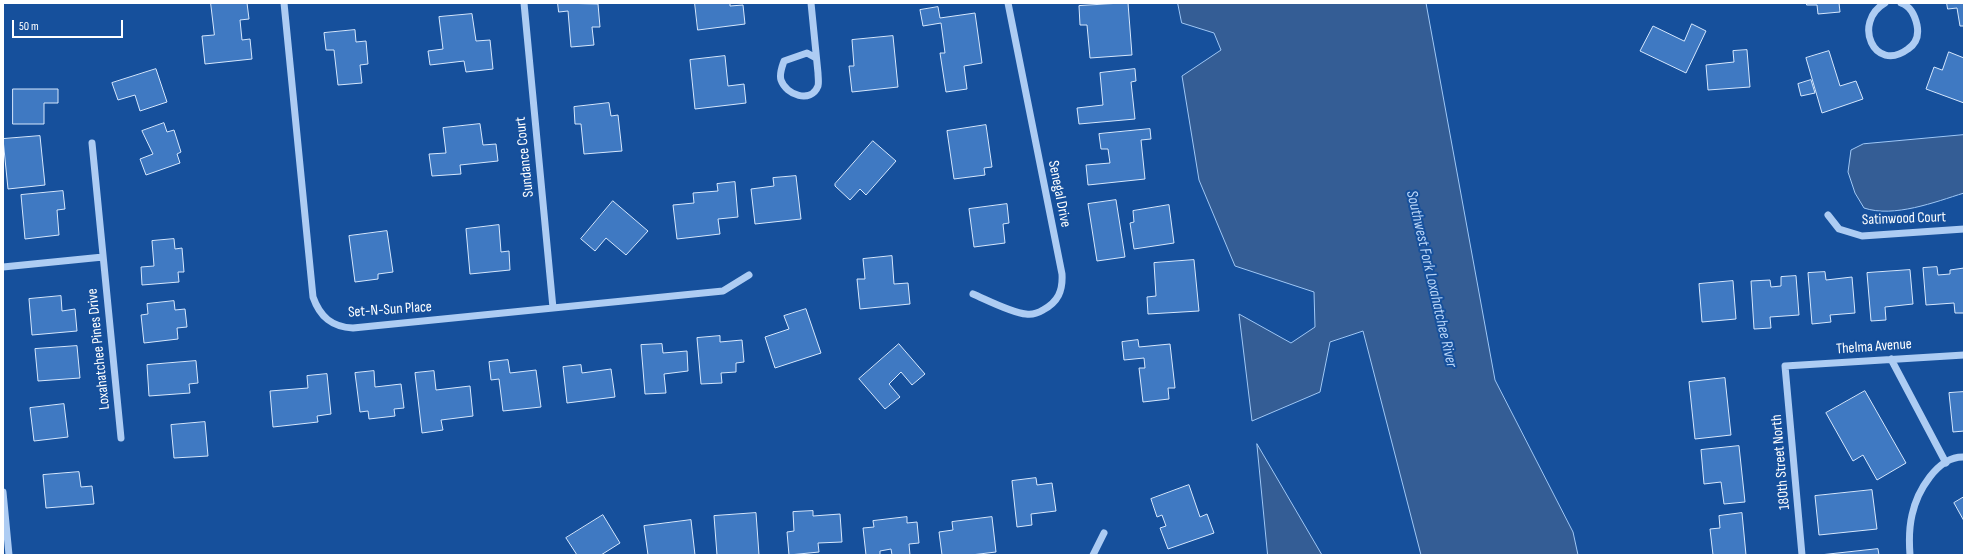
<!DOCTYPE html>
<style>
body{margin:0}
#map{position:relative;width:1967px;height:558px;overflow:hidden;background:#16509c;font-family:"Sofia Sans Condensed",sans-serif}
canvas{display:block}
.frame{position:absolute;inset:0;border:4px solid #fff;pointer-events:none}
.scale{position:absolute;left:12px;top:20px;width:111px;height:18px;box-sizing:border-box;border:2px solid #fff;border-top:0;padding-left:5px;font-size:12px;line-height:14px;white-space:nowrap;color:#fff;-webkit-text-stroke:3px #16509c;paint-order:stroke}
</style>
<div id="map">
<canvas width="1967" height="558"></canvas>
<div class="frame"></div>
<div class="scale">50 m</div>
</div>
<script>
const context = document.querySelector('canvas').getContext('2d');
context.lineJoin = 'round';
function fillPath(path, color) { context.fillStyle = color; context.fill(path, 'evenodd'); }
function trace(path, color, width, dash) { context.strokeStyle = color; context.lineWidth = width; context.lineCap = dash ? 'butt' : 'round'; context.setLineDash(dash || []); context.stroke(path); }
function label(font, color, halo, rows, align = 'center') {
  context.font = font + ' "Sofia Sans Condensed",sans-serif'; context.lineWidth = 4; context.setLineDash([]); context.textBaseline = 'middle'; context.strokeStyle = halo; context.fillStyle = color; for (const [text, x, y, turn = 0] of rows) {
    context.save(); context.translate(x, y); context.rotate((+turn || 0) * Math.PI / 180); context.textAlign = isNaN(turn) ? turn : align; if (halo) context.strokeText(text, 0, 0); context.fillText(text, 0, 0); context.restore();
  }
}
const water = new Path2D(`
 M1178,3H1426L1495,380L1573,532L1578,555H1421L1363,331L1330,342L1320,392L1252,421L1239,314L1291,343L1315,327L1314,292L1235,266L1199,180L1182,76L1221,50L1214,33L1182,23Z
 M1964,135V193C1935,202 1894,218 1864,208L1855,193L1848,172L1851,150L1863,144Z
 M1257,444L1322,555H1268Z`);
const building = new Path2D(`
 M211,3H247L249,19L240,20L242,40L250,39L252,59L205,64L202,36L214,35Z
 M558,3L598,4L600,27H592L594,45L571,47L568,11L559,12Z
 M695,3H730V6L743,5L745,24L698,30Z
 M1128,3L1132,55L1090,58L1087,25H1080L1079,6Z
 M1807,3H1839L1840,12L1818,14L1817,5H1807Z
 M1947,3H1964V26H1960L1957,8L1948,9Z
 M938,7L940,18L975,13L982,63L964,66L967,89L946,92L940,53H945L941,23L923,26L920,10Z
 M472,14L476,41L490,40L493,69L466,72L464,61L430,65L428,51L443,49L439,17Z
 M1692,24L1706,31L1686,73L1640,51L1653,26L1684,41Z
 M355,30L356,42L366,41L368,64L360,65L362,83L338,85L334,50H326L324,33Z
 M893,36L898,87L852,92L849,66H854L852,40Z
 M1747,50L1750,87L1708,90L1706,65L1734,62L1733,51Z
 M1829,51L1840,86L1856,81L1863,99L1822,113L1806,58Z
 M1949,52L1964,58V103L1926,89L1934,67L1942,70Z
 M725,56L728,86L744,84L746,103L695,109L690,60Z
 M156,69L167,102L140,111L135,95L118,100L112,83Z
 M1135,69L1136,81L1131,82L1135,119L1079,124L1077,108L1103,105L1100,73Z
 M1811,80L1815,93L1801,96L1798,84Z
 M13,89H58V103H44V124H13Z
 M609,103L611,116L618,115L622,151L584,154L581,124H575L574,107Z
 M164,123L167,132L174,130L181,152L177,154L180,163L146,175L140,159L153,154L142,131Z
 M480,124L483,145L496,144L498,161L460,165L461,174L432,176L429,154L446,153L443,128Z
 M986,125L992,167L984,168L985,175L954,179L947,131Z
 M1150,129L1151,139L1141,140L1145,179L1088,185L1086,165L1110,163L1108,149H1101L1099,134Z
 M40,136L45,185L8,189L3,139Z
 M873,141L896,161L866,195L860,189L850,200L835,186V184Z
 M796,176L801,219L755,224L751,189L774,186L773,178Z
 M735,182L738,217L718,219L720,234L677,239L673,205L694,203L693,193L718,191L717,184Z
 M63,191L65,209L57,210L59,235L25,239L21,195Z
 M1116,200L1125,257L1097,261L1088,204Z
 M613,201L648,231L626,255L606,238L595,251L581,239Z
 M1007,204L1009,223L1003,224L1005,243L974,247L969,209Z
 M1169,205L1174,243L1134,249L1130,223L1134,222L1133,211Z
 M499,225L501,252L509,251L510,270L470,274L466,229Z
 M387,231L393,272L378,274V279L355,282L349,236Z
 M174,239L175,249L182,248L184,272H178L179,282L142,285L141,267L154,266L152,241Z
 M892,256L894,284L908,283L910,304L860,309L857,279H865L863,259Z
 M1194,260L1199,311L1148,314L1147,297L1156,296L1154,263Z
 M1937,267L1938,275L1950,274V270L1964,268V313H1955L1954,303L1926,305L1923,268Z
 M1910,270L1913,304L1885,307L1886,320L1871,321L1867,273Z
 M1825,272L1826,280L1852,277L1855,313L1830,315L1831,322L1812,324L1808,273Z
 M1796,276L1799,315L1770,317L1771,328L1754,329L1751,281L1770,280L1771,287L1781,286V277Z
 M1733,281L1736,319L1702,322L1699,284Z
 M61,296L62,311L75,309L77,331L32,335L29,299Z
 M174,301L175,310L185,309L187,327L177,328L178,339L144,343L141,315L148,314L147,304Z
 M806,309L821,353L775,368L765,337L789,329L784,316Z
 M720,336V342L742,340L744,362L736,363V372L721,373L722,383L701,384L697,338Z
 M1138,340L1139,347L1170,344L1175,388H1168L1169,399L1143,402L1139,368H1145L1144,358L1124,360L1122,342Z
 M662,344L663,353L687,351L688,371L664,374L666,393L645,394L641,345Z
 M899,344L925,374L912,385L901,372L889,384L900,397L885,409L859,379Z
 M77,346L80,378L38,381L35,349Z
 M508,360L510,373L536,370L541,407L503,411L499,379L491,380L489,362Z
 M196,361L198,383L189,384L190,393L149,396L147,365Z
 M581,365L582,373L611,369L615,397L567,403L563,367Z
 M374,371L375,387L401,384L404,408L394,409L395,416L369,419L368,411L360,412L355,373Z
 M434,371L436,390L470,386L473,416L441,420L443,430L422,433L415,373Z
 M327,374L331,414L317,416L318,422L273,427L270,391L308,388L307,376Z
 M1725,378L1731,435L1695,439L1689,382Z
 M1865,391L1906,463L1877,480L1863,455L1853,461L1826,413Z
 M1964,392V431L1953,432L1949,393Z
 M64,404L68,437L34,441L30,408Z
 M205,422L208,456L174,458L171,425Z
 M1739,446L1745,502L1724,504L1721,482L1704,484L1701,450Z
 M79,472L81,487L92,486L94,504L46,508L43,475Z
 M1036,478L1037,485L1052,483L1056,511L1031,514L1032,525L1017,527L1012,481Z
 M1189,485L1200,517L1207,514L1214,533L1168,549L1160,528L1166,526L1162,515L1157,517L1151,499Z
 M1872,490L1877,529L1819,535L1815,496Z
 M1964,497V521L1954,503Z
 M813,511V516L840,514L842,542L818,543L819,552L789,555L787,532L794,531L793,512Z
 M756,513L759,555H717L714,516Z
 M1742,513L1746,555H1713L1710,529L1720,528L1719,516Z
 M603,515L620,543L601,555H577L566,538Z
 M907,517V523L917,522L919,543L909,544L910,555H892L891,549L880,551V555H866L863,528L874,527L873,521Z
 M992,517L996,552L971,555H942L939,532L953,530L952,522Z
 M691,520L695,555H648L644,526Z
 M1878,549L1879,555H1820Z`);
const minor = new Path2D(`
 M284,3L313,297C320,317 332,327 353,328L723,291L749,275
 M524,3L553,308
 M811,3L818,73C818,77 819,82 818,86C811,104 786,95 781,80C779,74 782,67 784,61L807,53L816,58
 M1885,3C1852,22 1874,74 1908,49C1917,43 1919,35 1917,25C1915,16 1910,6 1901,3
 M92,143L121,438
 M1828,215L1839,229L1862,236L1964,229
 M3,267L103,257
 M973,294C987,300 1012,313 1026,314C1032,315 1038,313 1043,310C1058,302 1063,291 1062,274L1008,3
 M1891,359L1946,463
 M3,492L9,555
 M1093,555L1104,533
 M1802,555L1785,366L1964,355
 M1910,555C1909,542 1909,528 1912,515C1917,492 1937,456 1964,457`);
const streetNames = [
 ["Sundance Court",525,157,-96],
 ["Senegal Drive",1059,194,79],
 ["Satinwood Court",1904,219,-2],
 ["Set-N-Sun Place",390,310,-4],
 ["Thelma Avenue",1874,347,-4],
 ["Loxahatchee Pines Drive",99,349,-96],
 ["180th Street North",1781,462,-95]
];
const waterNames = [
 ["Southwest Fork Loxahatchee River",1431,279,77]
];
fillPath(water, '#345d95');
trace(water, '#9fc7f5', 1);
fillPath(building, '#3f79c2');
trace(building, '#d5e7fd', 1);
trace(minor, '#adccf3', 7);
label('15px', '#fff', '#16509c', streetNames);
label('italic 16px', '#b9d6f9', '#16509c', waterNames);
</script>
